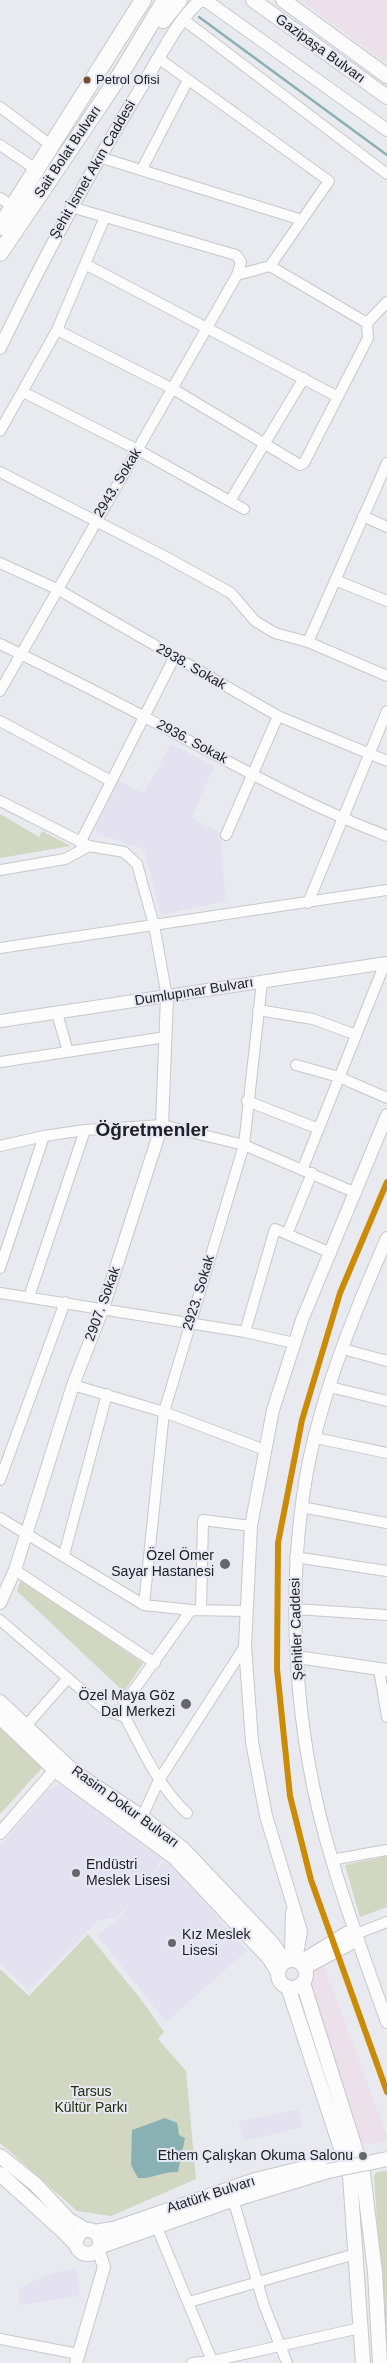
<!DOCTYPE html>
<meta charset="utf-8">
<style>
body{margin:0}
canvas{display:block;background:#e9eaf0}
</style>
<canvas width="387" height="2363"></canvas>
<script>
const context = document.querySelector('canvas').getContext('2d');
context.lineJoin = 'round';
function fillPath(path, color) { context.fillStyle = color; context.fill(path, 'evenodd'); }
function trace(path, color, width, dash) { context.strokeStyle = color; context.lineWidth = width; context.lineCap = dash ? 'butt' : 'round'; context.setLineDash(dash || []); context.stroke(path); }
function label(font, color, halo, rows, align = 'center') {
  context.font = font + ' Arial,sans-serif'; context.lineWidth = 4; context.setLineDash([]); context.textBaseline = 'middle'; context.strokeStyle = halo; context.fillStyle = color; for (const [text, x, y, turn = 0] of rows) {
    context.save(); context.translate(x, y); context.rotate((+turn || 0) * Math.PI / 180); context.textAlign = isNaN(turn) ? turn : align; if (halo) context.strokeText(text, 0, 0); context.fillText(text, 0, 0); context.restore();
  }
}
const commercial = new Path2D(`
 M300,0H387V64Z
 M324,1966L387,2137V2142L363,2144L306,1974Z`);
const education = new Path2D(`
 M171,744L214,766L192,818L220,833L226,901L161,915L144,849L98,834L95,828L118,780L144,793Z
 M63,1783L163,1856L147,1883L166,1859L247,1951L166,2022L97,1935L116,1922L135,1897L117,1917L98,1921L29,1990L0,1963V1846L46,1791Z
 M298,2109L303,2127L244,2141L238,2122Z
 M76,2268L80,2296L20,2305L19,2288L53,2273Z`);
const green = new Path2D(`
 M0,814L39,837L42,831L71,846L0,858Z
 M21,1579L143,1663L124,1692L17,1591Z
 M0,1727L40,1764L41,1769L0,1814Z
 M387,1856V1907L360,1917L345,1865Z
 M88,1934L143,2002L164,2032L158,2039L186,2071L196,2179L111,2216L77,2211L0,2143V1969L29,1996Z
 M387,2171V2363L374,2177L376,2172Z`);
const water = new Path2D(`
 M165,2118L177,2123L179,2135L185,2138L178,2172C163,2171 152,2179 138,2178L131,2165L132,2130Z`);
const stream = new Path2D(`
 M199,17L387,155`);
const minor = new Path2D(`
 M184,20L387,174
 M158,58L329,181L270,266L237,275
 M0,107L52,146
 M0,145L37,170
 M99,157L302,220
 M142,169L188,80
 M0,198L14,207
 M85,264L338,397
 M270,266L367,323
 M367,323L387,302
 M57,330L173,389L300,465L304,463L368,338L367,323
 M23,392L138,450L244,509
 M0,431L57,330L105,217
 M0,472L164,556L231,593L255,621L275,633L308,642L387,676
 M230,501L304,378
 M363,516L387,527
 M0,563L57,589L278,716L387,761
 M335,580L387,601
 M308,642L387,463
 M0,644C51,669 102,694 152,721C229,762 305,805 387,836
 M0,691L237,275L241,262L236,255L71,207
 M0,721L111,781
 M0,801L89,846L124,852L137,864L154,925L167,997
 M226,835L278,716
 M80,843L174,658
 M0,870L65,859L89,846
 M308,903L387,711
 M0,948L387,890
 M258,1010L313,1019L356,1035
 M57,1013L68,1052
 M0,1062L166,1037
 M296,1065L339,1077L387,1098
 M247,1101L319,1129
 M0,1146L44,1136L85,1130L162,1125L244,1145L356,1193
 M303,1168L385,963
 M287,1234L312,1173
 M0,1268L44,1136
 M0,1293L245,1332L294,1343
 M29,1297L85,1130
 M245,1332L275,1229L331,1253
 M343,1349L387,1361
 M73,1385L164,1412L265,1450
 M330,1387L387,1401
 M316,1438L387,1453
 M0,1480L65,1302
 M301,1507L387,1523
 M0,1518L144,1605L191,1610L245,1611
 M64,1555L107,1394
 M295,1557L387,1571
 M15,1570L155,1663
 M144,1605L164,1412L244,1145L262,982
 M295,1609L387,1615
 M201,1610L203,1520L251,1526
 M0,1620L105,1710L125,1717C143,1751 159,1787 187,1813
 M379,1669L387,1717
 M117,1714L191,1610
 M25,1727L68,1678
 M142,1817L159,1780L245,1646
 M331,1860L387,1850
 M356,1934L387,1922
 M233,2199L264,2305L287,2363
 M156,2225L213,2363
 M189,2302L355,2254
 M0,2339L78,2354
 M192,2363L213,2361L360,2328`);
const tertiary = new Path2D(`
 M0,348C44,257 92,168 145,81C160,57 179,17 201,0L208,2L387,130
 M0,1021L387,963
 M387,1238C356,1309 325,1385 309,1461C284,1589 294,1736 332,1860C348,1915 368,1969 387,2022
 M0,1603L15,1570L73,1385L103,1308L162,1125L167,997
 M297,1657L387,1670
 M0,1833L55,1770
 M291,1952L292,1912
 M296,1960L301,1931L266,1816L252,1742L245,1646L251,1526L273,1410L302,1320L387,1115
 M299,1962L346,1933L356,1934
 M305,1968L350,1944L356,1934
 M76,2363L104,2267L98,2249`);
const secondary = new Path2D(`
 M253,0L387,97
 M283,0L387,76
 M0,1702L74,1772L142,1817L183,1849L272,1943L285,1962
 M0,1717L55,1770L174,1857L269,1958L278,1972
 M278 1974a14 14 0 1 1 28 0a14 14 0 1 1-28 0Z
 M303,1983L363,2173L375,2272L380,2363
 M288,1987L350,2176L363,2363
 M0,2156L35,2184L69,2220L86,2230
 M0,2174L64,2232L76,2245
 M76 2242a12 12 0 1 1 24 0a12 12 0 1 1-24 0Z
 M94,2232L113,2229L255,2180L329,2162
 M99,2247L226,2202L328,2171`);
const trunk = new Path2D(`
 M163,20L179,0
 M0,227L143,0
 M0,253L120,75L165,0`);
const secondaryBridge = new Path2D(`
 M328,2171L387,2159`);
const rail1 = new Path2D(`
 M387,1182L340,1293L302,1420L278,1543L277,1669L290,1796L311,1880L387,2092`);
const markers = [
 [87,80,4.5,"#7a4b2a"],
 [225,1564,6,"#66676b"],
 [186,1704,6,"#66676b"],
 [76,1873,5,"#66676b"],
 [172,1943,5,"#66676b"],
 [363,2156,5,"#66676b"]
];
const busNames = [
 ["Petrol Ofisi",96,80]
];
const streetNames = [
 ["Gazipaşa Bulvarı",320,49,36],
 ["Sait Bolat Bulvarı",68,152,-56],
 ["Şehit İsmet Akın Caddesi",93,170,-60],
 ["2943. Sokak",118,483,-59],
 ["2938. Sokak",191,667,30],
 ["2936. Sokak",192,742,28],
 ["Dumlupınar Bulvarı",194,992,-9],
 ["2923. Sokak",199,1293,-73],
 ["2907. Sokak",103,1304,-70],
 ["Şehitler Caddesi",297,1629,-92],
 ["Rasim Dokur Bulvarı",125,1807,36],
 ["Atatürk Bulvarı",211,2195,-18]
];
const poiNames = [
 ["Özel Ömer",214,1556],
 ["Sayar Hastanesi",214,1572],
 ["Özel Maya Göz",175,1696],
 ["Dal Merkezi",175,1712],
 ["Endüstri",86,1865,"left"],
 ["Meslek Lisesi",86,1881,"left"],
 ["Kız Meslek",182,1935,"left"],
 ["Lisesi",182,1951,"left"],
 ["Ethem Çalışkan Okuma Salonu",353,2156]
];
const parkNames = [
 ["Tarsus",91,2092],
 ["Kültür Parkı",91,2108]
];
const districtNames = [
 ["Öğretmenler",152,1131]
];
fillPath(commercial, '#ece0ea');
fillPath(education, '#e4e2f1');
fillPath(green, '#d2d7c2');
fillPath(water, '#89b0b3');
trace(stream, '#89b0b3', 2.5);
trace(minor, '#c7c8cc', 12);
trace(tertiary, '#c7c8cc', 14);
trace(secondary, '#c7c8cc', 16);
trace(trunk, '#c7c8cc', 18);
trace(minor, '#fcfcfd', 10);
trace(tertiary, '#fcfcfd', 12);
trace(secondary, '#fcfcfd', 14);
trace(trunk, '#fcfcfd', 16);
trace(secondaryBridge, '#c7c8cc', 16, []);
trace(secondaryBridge, '#fcfcfd', 14);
trace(rail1, '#cc8b07', 6);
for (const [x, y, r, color] of markers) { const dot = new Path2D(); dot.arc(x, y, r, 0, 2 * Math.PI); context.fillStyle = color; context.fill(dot); trace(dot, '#e6e9f3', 2); }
label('13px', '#202124', '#e6e9f3', busNames, 'left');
label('14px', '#202124', '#e6e9f3', streetNames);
label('14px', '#202124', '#e6e9f3', poiNames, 'right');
label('14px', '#292c09', '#e6e9f3', parkNames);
label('bold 19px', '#202124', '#e6e9f3', districtNames);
</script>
